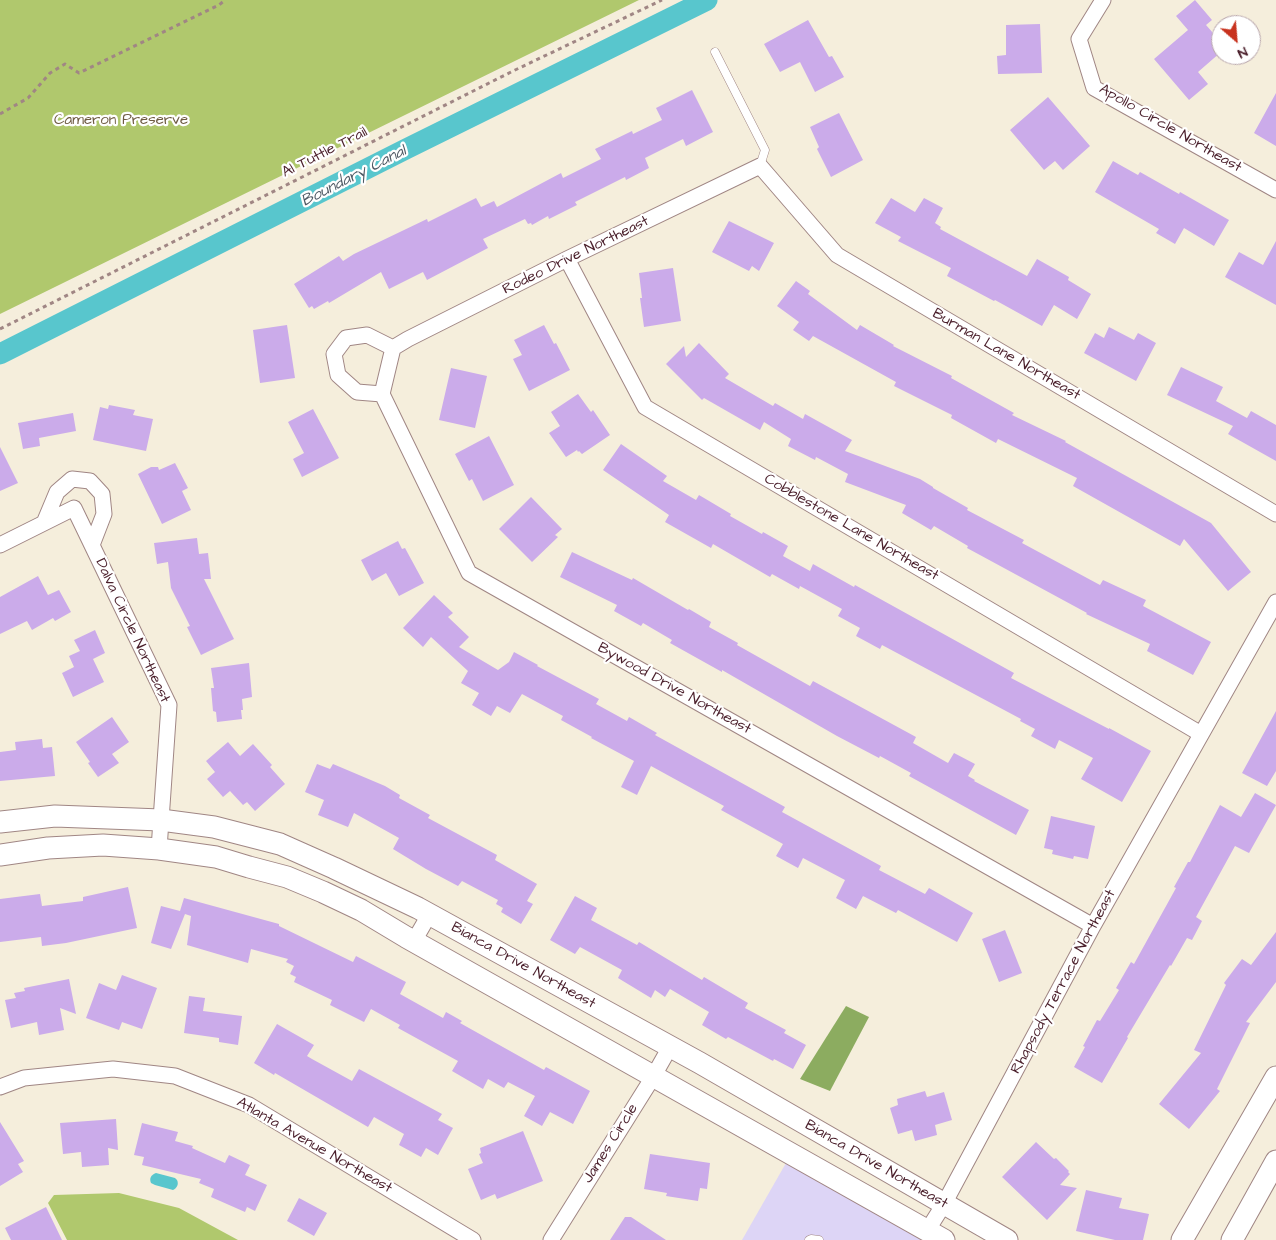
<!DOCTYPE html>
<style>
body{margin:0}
#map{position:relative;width:1276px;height:1240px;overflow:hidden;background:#f5eedc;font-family:"Architects Daughter",sans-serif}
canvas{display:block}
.north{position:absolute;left:1211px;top:15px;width:50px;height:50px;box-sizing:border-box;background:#fff;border:1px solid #b7a5aa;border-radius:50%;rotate:153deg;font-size:14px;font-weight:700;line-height:20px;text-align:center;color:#4a1f2b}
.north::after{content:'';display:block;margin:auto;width:18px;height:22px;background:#c8321e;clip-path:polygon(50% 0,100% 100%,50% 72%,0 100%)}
</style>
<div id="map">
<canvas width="1276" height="1240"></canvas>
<div class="north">N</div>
</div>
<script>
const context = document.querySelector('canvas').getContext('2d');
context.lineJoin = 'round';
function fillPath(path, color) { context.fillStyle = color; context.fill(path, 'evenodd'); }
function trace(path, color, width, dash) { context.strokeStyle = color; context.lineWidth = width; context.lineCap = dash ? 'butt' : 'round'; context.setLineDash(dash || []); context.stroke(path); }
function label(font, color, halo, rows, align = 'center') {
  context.font = font + ' "Architects Daughter",sans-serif'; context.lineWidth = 4.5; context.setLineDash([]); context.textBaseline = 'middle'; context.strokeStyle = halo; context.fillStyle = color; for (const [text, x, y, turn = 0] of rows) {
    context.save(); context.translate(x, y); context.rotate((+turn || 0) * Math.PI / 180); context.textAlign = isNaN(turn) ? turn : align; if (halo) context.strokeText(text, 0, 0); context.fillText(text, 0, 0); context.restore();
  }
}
const built = new Path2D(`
 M786,1163L922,1240H742Z`);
const green = new Path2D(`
 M0,0H639L0,314Z
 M119,1193L179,1208L238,1240H67L48,1203L54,1195Z`);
const forest = new Path2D(`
 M846,1006L869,1017L830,1091L800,1079Z`);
const water = new Path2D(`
 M156,1173L175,1178L177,1180C179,1184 177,1188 173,1190L155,1185L151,1183C149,1178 151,1175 156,1173Z`);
const canal = new Path2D(`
 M0,354L406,149L707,0`);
const building = new Path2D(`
 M1195,0L1212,20L1206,25L1221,42V52L1198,72L1208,84L1189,100L1154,59L1188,30L1176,16Z
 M808,20L829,57L832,56L844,77L815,92L800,62L780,72L764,44Z
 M1040,24L1042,73L998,74L997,56L1006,55V25Z
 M692,90L713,132L686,146L683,139L645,158L649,168L626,180L625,177L575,202L577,205L549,219L548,216L532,225L531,223L528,224L525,219L483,239L488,248L427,280L423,272L389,289L381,272L329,303L328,301L314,309L312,306L309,308L294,284L339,256L343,261L354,254L427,219L428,222L476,198L481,207L494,201L497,207L561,173L563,178L601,159L595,149L632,131L633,134L662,120L656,108Z
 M1276,93V146L1254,133Z
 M1048,97L1090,146L1063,170L1055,161L1044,170L1010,130Z
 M839,113L863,160L831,177L817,149L819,147L810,127Z
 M1113,161L1138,175L1140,172L1179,194L1180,192L1229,220L1214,246L1184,228L1175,244L1156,233L1159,229L1095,192Z
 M891,198L915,212L924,198L943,208L935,223L941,227L940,229L1027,276L1037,259L1069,277L1068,280L1091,294L1077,319L1054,305L1042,326L995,300L994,301L947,276L951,268L898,241L901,237L875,223Z
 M729,221L774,243L759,271L752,266L749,271L712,252Z
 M1276,241V305L1225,277L1239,252L1263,265Z
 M673,268L681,321L644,327L640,298H642L639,273Z
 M796,281L810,291L808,294L857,330L860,325L894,345L893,346L952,376L951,378L1014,413L1012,415L1066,441L1065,442L1211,523L1251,572L1228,591L1184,539L1180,546L1073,486L1077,478L998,439L996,443L951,418L952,415L894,386L896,382L813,336L809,341L793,330L799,322L777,306Z
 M287,325L295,378L260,383L253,330Z
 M544,325L554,344L556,343L570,370L529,391L513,359L522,355L514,340Z
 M1109,327L1134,340L1138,333L1156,343L1136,381L1084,353L1095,333L1104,338Z
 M699,343L729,374L725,378L773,406L775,403L803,419L805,414L852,440L845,451L920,479L933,487V488L968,508L967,510L1024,540L1022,543L1100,585L1103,580L1146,600L1143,606L1211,642L1193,675L1147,651L1150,644L1086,614L1087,613L967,548L968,546L934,526L931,530L902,513L906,505L845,482L848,474L816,457L815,460L788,446L791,439L764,422L760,430L704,398L702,400L666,364L684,346L686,357Z
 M1181,367L1223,387L1216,401L1247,418L1251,411L1276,425V461L1228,434L1233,426L1167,395Z
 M451,368L487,376L475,428L439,420Z
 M578,394L591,412L593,410L610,435L582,454L579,451L578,452L577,450L566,457L549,433L560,426L551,412Z
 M109,405L135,410L133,415L153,419L146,451L93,440L100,407L108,409Z
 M313,409L339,458L302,477L293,459L304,453L288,422Z
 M73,413L76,431L39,438L40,446L23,449L18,423Z
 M489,436L514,485L483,501L472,479L469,481L455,454Z
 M621,444L667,476L663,481L696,500L699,495L731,514L730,516L762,534L763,532L788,546L783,556L810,571L813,564L854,587L855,585L1014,673L1011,678L1109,729V728L1151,751L1122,802L1081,779L1093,758L1059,740L1055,749L1031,736L1035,729L1020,721L1021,719L882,645L880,649L856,636L860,628L838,616L842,609L800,586L799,589L772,574L770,577L713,544L711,548L665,522L669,515L603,470Z
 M0,447L18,483L0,491Z
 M175,463L188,488L182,491L191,510L162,524L138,474L151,467H158L159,470Z
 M531,497L562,529L555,535L558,537L532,562L499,529Z
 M197,538L199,554L208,553L211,579H204L234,639L201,655L187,627L190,626L171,588L168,562L157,564L154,543Z
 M398,541L402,549L405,548L424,583L399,596L386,573L372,581L361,560Z
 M572,552L632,580L633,578L688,610L689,609L711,622L709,627L738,643L737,645L810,686L813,681L916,737L913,743L948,763L954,753L975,764L968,776L975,780L974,781L1029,810L1016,835L909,776L911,773L880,756L879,758L837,736L722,670V672L670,643L672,640L643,623L641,626L614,611L617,605L560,577Z
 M38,576L48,595L59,590L71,612L55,621L53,618L32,630L27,621L0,634V597Z
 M434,595L453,613L448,617L469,637L459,647L498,670L509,662L514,652L538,665L537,666L599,699L596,704L627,721L629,717L657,733L655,735L785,807L782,812L881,866L879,870L925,894L929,888L973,913L957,942L898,910L896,913L863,896L856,909L836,898L845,880L803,858L798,868L776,856L783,844L721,810L724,806L651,766L637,795L621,787L634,761L591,738L592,737L561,720L563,716L522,694L510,713L497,706L491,716L472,705L479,693L461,683L468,671L431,637L423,647L403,628Z
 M95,630L105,653L93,659L104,682L73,697L62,673L74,667L69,656L80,651L74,640Z
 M249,663L252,697L242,699L243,710H241L242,719L217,722L216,712L213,711L211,688H214L211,668Z
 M1276,711V771L1267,786L1242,773Z
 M112,717L129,742L112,754L119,763L98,777L88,763L90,762L76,742Z
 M42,739L43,748L52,747L55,776L0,781V752L16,750L15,742Z
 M228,742L240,756L253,744L272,765L270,767L285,784L255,811L247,802L243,805L230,791L223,797L207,779L215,772L206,761Z
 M317,764L330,769L333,764L385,786L400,795L399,798L430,815L428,818L497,855L495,860L537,884L527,901L533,904L521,924L501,912L503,908L496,904L498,900L462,881L458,886L426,869L393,849L399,838L354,813L348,827L318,815L324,800L305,792Z
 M1255,793L1276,805L1249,853L1235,846L1196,917L1202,921L1192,940L1187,938L1171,966L1170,965L1127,1037L1128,1038L1102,1083L1074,1067L1085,1047L1083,1046L1097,1020L1100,1021L1119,990L1116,988L1131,962L1134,964L1176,888L1174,887L1188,862H1190L1220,805L1241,817Z
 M1051,816L1095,826L1088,859L1074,856L1073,859L1052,854L1053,850L1044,848Z
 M128,887L137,928L66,943L42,946L41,937L0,942V899L40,894L42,906L83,901V897Z
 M575,896L597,908L591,920L637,945L639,942L702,980L704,977L748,1003L745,1008L786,1030L784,1033L806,1045L793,1069L774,1059L773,1061L728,1037L726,1039L702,1025L709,1012L670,989L665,997L655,990L651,998L618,978L622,970L580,947L575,954L550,940Z
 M184,898L279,924V926L353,962L356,956L406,982L400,994L443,1018L446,1012L462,1021L460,1023L544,1070L546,1067L590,1091L573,1124L550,1112L542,1126L524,1116L535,1096L508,1082L504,1088L488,1079L483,1089L452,1071L458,1061L398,1028L400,1025L371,1009L364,1022L330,1005L332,1000L294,982L296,977L290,974L294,966L286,962L288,959L251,949L248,963L187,945L191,916L185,914L171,949L151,943L161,906L180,911Z
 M1005,930L1022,973L999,982L982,939Z
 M1276,932V982L1246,1022L1250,1023L1217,1089L1220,1091L1189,1129L1159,1104L1201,1053L1194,1050L1226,985L1224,983L1242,959L1251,965Z
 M122,975L157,988L142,1029L122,1022L119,1030L86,1018L99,983L116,990Z
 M69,979L76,1014L60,1008L64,1030L39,1035L37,1022L11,1028L5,1000L16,998L14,993L25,991L24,988Z
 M189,996L205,998L203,1011L242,1016L238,1045L219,1042V1038L184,1033Z
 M277,1024L314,1045L307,1056L312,1059L352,1081L359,1069L442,1114L438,1120L453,1128L438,1155L426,1148L421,1157L399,1145L404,1134L374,1117L368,1127L275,1073L274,1075L254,1063Z
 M925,1091L927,1097L944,1092L952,1120L935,1125L937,1135L915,1141L912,1130L898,1134L890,1108L898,1105L897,1099Z
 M116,1119L118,1150L108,1148L109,1165L82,1167L81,1152L63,1154L60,1123Z
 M0,1122L24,1161L18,1164L23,1172L0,1186Z
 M142,1123L178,1132L175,1141L193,1146L192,1148L225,1163L229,1155L250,1165L245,1175L267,1185L255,1211L247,1207L245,1212L211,1197L214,1189L199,1183L201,1179L142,1165L144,1157L134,1155Z
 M523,1131L543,1181L497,1199L495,1194L481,1200L468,1169L483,1163L479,1154L481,1153L480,1148Z
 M1036,1142L1054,1159L1056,1158L1069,1171L1068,1172L1070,1174L1060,1185L1077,1188L1047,1220L1002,1177Z
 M650,1154L710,1163L707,1189L700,1188L698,1201L666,1196L667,1193L644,1189Z
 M1086,1190L1122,1198L1119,1208L1149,1214L1143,1240H1115L1076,1231Z
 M299,1198L327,1213L314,1236L287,1221Z
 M46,1207L62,1240H11L5,1228Z
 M625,1217H631L666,1240H610Z`);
const path = new Path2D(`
 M0,114L28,98L50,73L65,64L79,73L219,5L225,0
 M0,329L513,71L662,0`);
const lane = new Path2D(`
 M715,52L765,150L760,166
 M809,1240L811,1239L819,1240`);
const street = new Path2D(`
 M1103,0L1079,39L1094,88L1276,190
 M567,259L645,407L1201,734
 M393,348L408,339L567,259L760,166L837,255L1276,514
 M393,348L382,394L469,573L1093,926
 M382,394L357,392L338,375L334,354L346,338L367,335L393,348
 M44,523L57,492L72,479L90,481L102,494L104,514L92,545
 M0,545L74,508L169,705L159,849
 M414,941L429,915
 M0,1087L24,1078L113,1069L175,1076L249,1105L473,1240
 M927,1231L944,1204L1093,926L1276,602
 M551,1240L653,1077L670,1047`);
const secondary = new Path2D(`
 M0,822L55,816L161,820L214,827L280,844L334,868L418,908L700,1063L1007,1240
 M0,855L48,848L103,845L159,849L216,857L249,867L287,877L323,892L361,910L406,937L944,1240
 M1182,1240L1276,1077
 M1232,1240L1276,1161`);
const parkNames = [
 ["Cameron Preserve",121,121]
];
const streetNames = [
 ["Apollo Circle Northeast",1170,129,30],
 ["Al Tuttle Trail",325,153,-27],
 ["Rodeo Drive Northeast",576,256,-26],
 ["Burman Lane Northeast",1006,355,30],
 ["Cobblestone Lane Northeast",851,528,30],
 ["Dalva Circle Northeast",132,631,65],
 ["Bywood Drive Northeast",674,689,29],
 ["Bianca Drive Northeast",523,966,29],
 ["Rhapsody Terrace Northeast",1064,982,-62],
 ["James Circle",611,1144,-58],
 ["Atlanta Avenue Northeast",314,1146,30],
 ["Bianca Drive Northeast",876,1165,30]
];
const waterNames = [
 ["Boundary Canal",354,177,-27]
];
fillPath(built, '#ddd5f6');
fillPath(green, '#b0c86d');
fillPath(forest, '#8cac60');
fillPath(water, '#58c6cd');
trace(canal, '#58c6cd', 21);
fillPath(building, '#cbabea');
trace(lane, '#a08684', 9);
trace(street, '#a08684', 17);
trace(secondary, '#a08684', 23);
trace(path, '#a08684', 3, [4, 4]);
trace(lane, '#fff', 8);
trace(street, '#fff', 15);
trace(secondary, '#fff', 21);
label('15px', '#6e5a42', '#fff', parkNames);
label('15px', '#4a1f2b', '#fff', streetNames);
label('italic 16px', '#4f5964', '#fff', waterNames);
</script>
